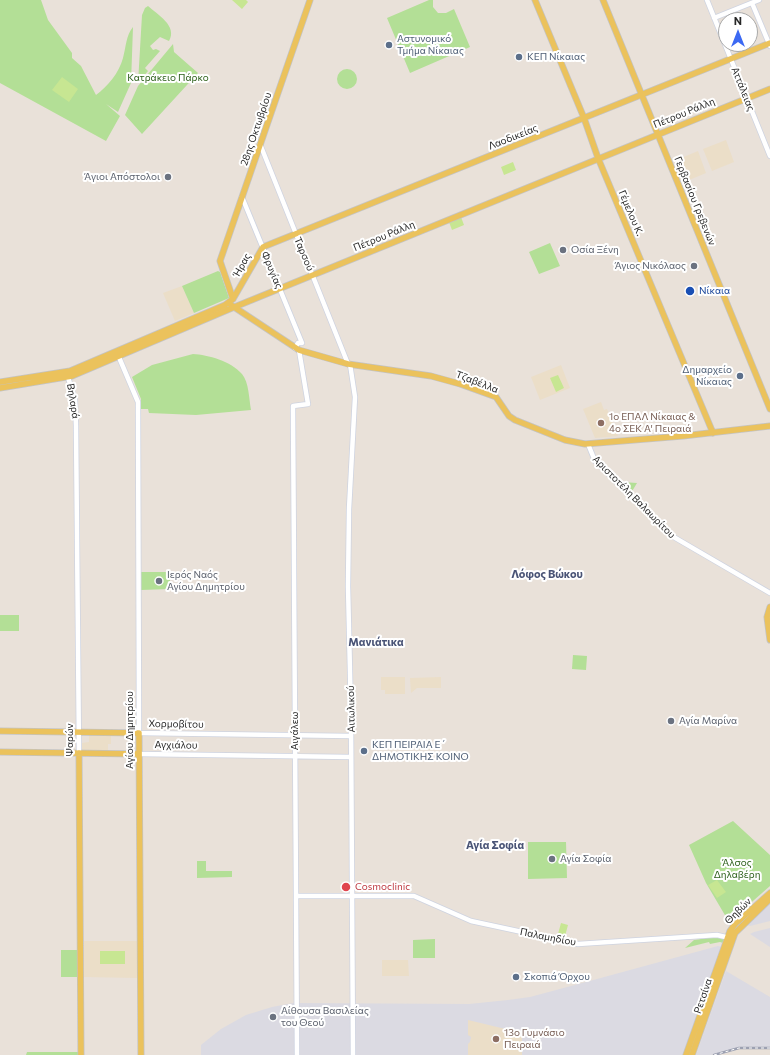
<!DOCTYPE html>
<meta charset="utf-8">
<style>
body{margin:0}
#map{position:relative;width:770px;height:1055px;overflow:hidden;background:#e9e1d9;font-family:Commissioner,sans-serif}
canvas{display:block}
.north{position:absolute;left:718px;top:12px;width:40px;height:40px;box-sizing:border-box;background:#fff;border:1px solid #a9a9a9;border-radius:50%;rotate:0deg;font-size:11px;font-weight:700;line-height:16px;text-align:center;color:#272727}
.north::after{content:'';display:block;margin:auto;width:14px;height:18px;background:#3c69f3;clip-path:polygon(50% 0,100% 100%,50% 72%,0 100%)}
</style>
<div id="map">
<canvas width="770" height="1055"></canvas>
<div class="north">N</div>
</div>
<script>
const context = document.querySelector('canvas').getContext('2d');
context.lineJoin = 'round';
function fillPath(path, color) { context.fillStyle = color; context.fill(path, 'evenodd'); }
function trace(path, color, width, dash) { context.strokeStyle = color; context.lineWidth = width; context.lineCap = dash ? 'butt' : 'round'; context.setLineDash(dash || []); context.stroke(path); }
function label(font, color, halo, rows, align = 'center') {
  context.font = font + ' Commissioner,sans-serif'; context.lineWidth = 4; context.setLineDash([]); context.textBaseline = 'middle'; context.strokeStyle = halo; context.fillStyle = color; for (const [text, x, y, turn = 0] of rows) {
    context.save(); context.translate(x, y); context.rotate((+turn || 0) * Math.PI / 180); context.textAlign = isNaN(turn) ? turn : align; if (halo) context.strokeText(text, 0, 0); context.fillText(text, 0, 0); context.restore();
  }
}
const industrial = new Path2D(`
 M770,902V921L750,926L747,925Z
 M770,928V947L750,934L754,932Z
 M718,946L722,947L684,1055H201V1045L221,1029L246,1015L272,1007L293,1003L469,1004L508,1000L530,997L586,982Z
 M726,971L770,997V1047H741L711,1055H696Z`);
const education = new Path2D(`
 M726,140L734,162L712,171L703,149Z
 M698,151L706,173L682,183L674,161Z
 M182,286L194,313L175,321L163,293Z
 M561,365L570,388L540,400L531,377Z
 M601,402L604,410L607,409L618,436L595,438L583,409Z
 M381,677H405V694H385V690H381Z
 M441,677V688H417L411,693L410,678Z
 M89,734H111V744H108V752H82V743L89,742Z
 M84,941H137L138,978L83,977Z
 M382,960H408L409,976H382Z
 M468,1020L522,1033V1055H468V1044L470,1042L471,1037L468,1035Z`);
const green = new Path2D(`
 M0,0H41L48,20L72,53V58L81,66L96,95C108,86 119,73 123,58C126,47 126,35 133,27L131,83L118,112L106,104L120,116L106,141L0,83Z
 M429,0H433V7L438,13H446L454,9L470,47L410,73L387,18Z
 M148,6C157,14 178,26 169,41L160,37L150,46L153,50L156,49L160,51L145,68L148,71L138,83L142,15L145,8Z
 M173,44L174,52L198,73L142,134L125,115L138,86Z
 M337 79a10 10 0 1 1 20 0a10 10 0 1 1-20 0Z
 M550,243L560,266L539,274L529,252Z
 M218,271L220,272L229,298L194,313L182,286Z
 M193,354C208,355 231,361 242,374C249,382 249,399 251,410L196,415L149,413L148,409H141V399L132,377L152,365Z
 M622,482L637,483L631,493Z
 M141,572H170V589L141,590Z
 M0,615H19V631H0Z
 M573,655L587,656L586,670L572,669Z
 M733,821L770,855V886L729,922L706,883L689,845Z
 M528,842H566L567,878L528,879Z
 M197,861H206V871H232V877L197,878Z
 M722,936L724,939L723,943L720,942L710,944L709,942L685,948L694,940Z
 M435,939V958H413V940Z
 M61,950H77L78,977H61Z
 M27,1052H78V1055H26Z`);
const pitch = new Path2D(`
 M232,0H246L248,2L242,9Z
 M62,77L78,89L69,102L52,90Z
 M513,162L516,170L504,175L501,167Z
 M461,217L464,225L452,230L449,222Z
 M558,375L564,388L556,392L550,378Z
 M717,880L726,892L717,898L708,885Z
 M561,923L568,925L565,936L558,934Z
 M100,951H125V964H100Z`);
const minor = new Path2D(`
 M707,0L770,156
 M752,3L770,46
 M714,18L759,0
 M260,144L348,364
 M242,197L302,343H298L295,348
 M118,355L138,402L139,733L351,736
 M350,364L355,397L349,509L348,586L351,715L353,1055
 M67,374L75,400L76,426L79,753
 M588,444L595,461L672,536L770,593
 M139,754L351,757
 M296,896H414L471,921L578,944L717,935L730,938
 M297,1055L293,406L308,404L299,350`);
const major = new Path2D(`
 M535,0L584,118L598,158L713,433
 M603,0L770,409
 M233,299L220,261L310,0
 M231,305L299,350L348,364L431,376L460,384L496,397L509,416L515,420L565,440L585,444L683,436L770,426
 M0,382L70,371L225,305L233,299L263,247L770,43
 M0,388L72,376L232,308L770,89
 M770,607L767,617L770,640
 M0,731L139,733L141,1055
 M0,752L139,754
 M79,753L81,1055
 M686,1055L730,931L735,924L770,893
 M692,1055L735,933L770,899`);
const rail = new Path2D(`
 M714,1055L739,1048H770`);
const markers = [
 [389,45,4,"#5c6f8a"],
 [519,57,4,"#5c6f8a"],
 [168,177,4,"#6b7280"],
 [563,250,4,"#6b7280"],
 [694,266,4,"#6b7280"],
 [690,291,5,"#1a4fb4"],
 [740,376,4,"#5c6f8a"],
 [601,423,4,"#8d6e63"],
 [159,581,4,"#6b7280"],
 [671,721,4,"#6b7280"],
 [364,751,4,"#5c6f8a"],
 [552,859,4,"#6b7280"],
 [346,887,5,"#e0444e"],
 [516,977,4,"#5c6f8a"],
 [273,1017,4,"#6b7280"],
 [496,1039,4,"#8d6e63"]
];
const serviceNames = [
 ["Αστυνομικό",397,39],
 ["Τμήμα Νίκαιας",397,51],
 ["ΚΕΠ Νίκαιας",527,57],
 ["Δημαρχείο",732,370,"right"],
 ["Νίκαιας",732,382,"right"],
 ["ΚΕΠ ΠΕΙΡΑΙΑ Ε΄",372,745],
 ["ΔΗΜΟΤΙΚΗΣ ΚΟΙΝΟ",372,757],
 ["Σκοπιά Όρχου",524,977]
];
const parkNames = [
 ["Κατράκειο Πάρκο",168,78],
 ["Άλσος",737,863],
 ["Δηλαβέρη",737,875]
];
const streetNames = [
 ["Αττάλειας",743,89,68],
 ["Πέτρου Ράλλη",684,113,-22],
 ["28ης Οκτωβρίου",256,129,-71],
 ["Λαοδικείας",513,137,-22],
 ["Γερβασίου Γρεβενών",695,201,68],
 ["Γέμελου Κ.",631,213,67],
 ["Πέτρου Ράλλη",384,236,-22],
 ["Ταρσού",304,254,67],
 ["Ήρας",242,265,-61],
 ["Φρυγίας",272,270,67],
 ["Τζαβέλλα",477,382,21],
 ["Βηλαρά",73,401,81],
 ["Αριστοτέλη Βαλαωρίτου",634,497,45],
 ["Αιτωλικού",351,709,-91],
 ["Χορμοβίτου",176,724,1],
 ["Αγίου Δημητρίου",130,730,-90],
 ["Αιγάλεω",295,731,-90],
 ["Ψαρών",70,740,-90],
 ["Αγχιάλου",176,745,1],
 ["Θηβών",738,911,-45],
 ["Παλαμηδίου",548,937,11],
 ["Ρετσίνα",703,996,-71]
];
const worshipNames = [
 ["Άγιοι Απόστολοι",160,177,"right"],
 ["Οσία Ξένη",571,250],
 ["Άγιος Νικόλαος",686,266,"right"],
 ["Ιερός Ναός",167,575],
 ["Αγίου Δημητρίου",167,587],
 ["Αγία Μαρίνα",679,721],
 ["Αγία Σοφία",560,859],
 ["Αίθουσα Βασιλείας",281,1011],
 ["του Θεού",281,1023]
];
const transitNames = [
 ["Νίκαια",699,291]
];
const educationNames = [
 ["1ο ΕΠΑΛ Νίκαιας &",609,417],
 ["4ο ΣΕΚ Α' Πειραιά",609,429],
 ["13ο Γυμνάσιο",504,1033],
 ["Πειραιά",504,1045]
];
const healthNames = [
 ["Cosmoclinic",355,887]
];
const neighbourhoodNames = [
 ["Λόφος Βώκου",547,574],
 ["Μανιάτικα",376,642],
 ["Αγία Σοφία",495,845]
];
fillPath(industrial, '#dbdae2');
fillPath(education, '#ebdec8');
fillPath(green, '#b3df96');
fillPath(pitch, '#c7e692');
trace(minor, '#ced3e0', 6);
trace(major, '#c3c3c3', 7);
trace(minor, '#fff', 4.5);
trace(major, '#ebc25c', 5.5);
trace(rail, '#9ca0b1', 2.5);
trace(rail, '#fff', 1, [3]);
for (const [x, y, r, color] of markers) { const dot = new Path2D(); dot.arc(x, y, r, 0, 2 * Math.PI); context.fillStyle = color; context.fill(dot); trace(dot, '#fff', 1.5); }
label('10px', '#4e5e75', '#fff', serviceNames, 'left');
label('10px', '#2d601b', '#fff', parkNames);
label('10px', '#272727', '#fff', streetNames);
label('10px', '#5b616d', '#fff', worshipNames, 'left');
label('10px', '#164399', '#fff', transitNames, 'left');
label('10px', '#785e54', '#fff', educationNames, 'left');
label('10px', '#be3a42', '#fff', healthNames, 'left');
label('bold 11px', '#4a5476', '#fff', neighbourhoodNames);
</script>
